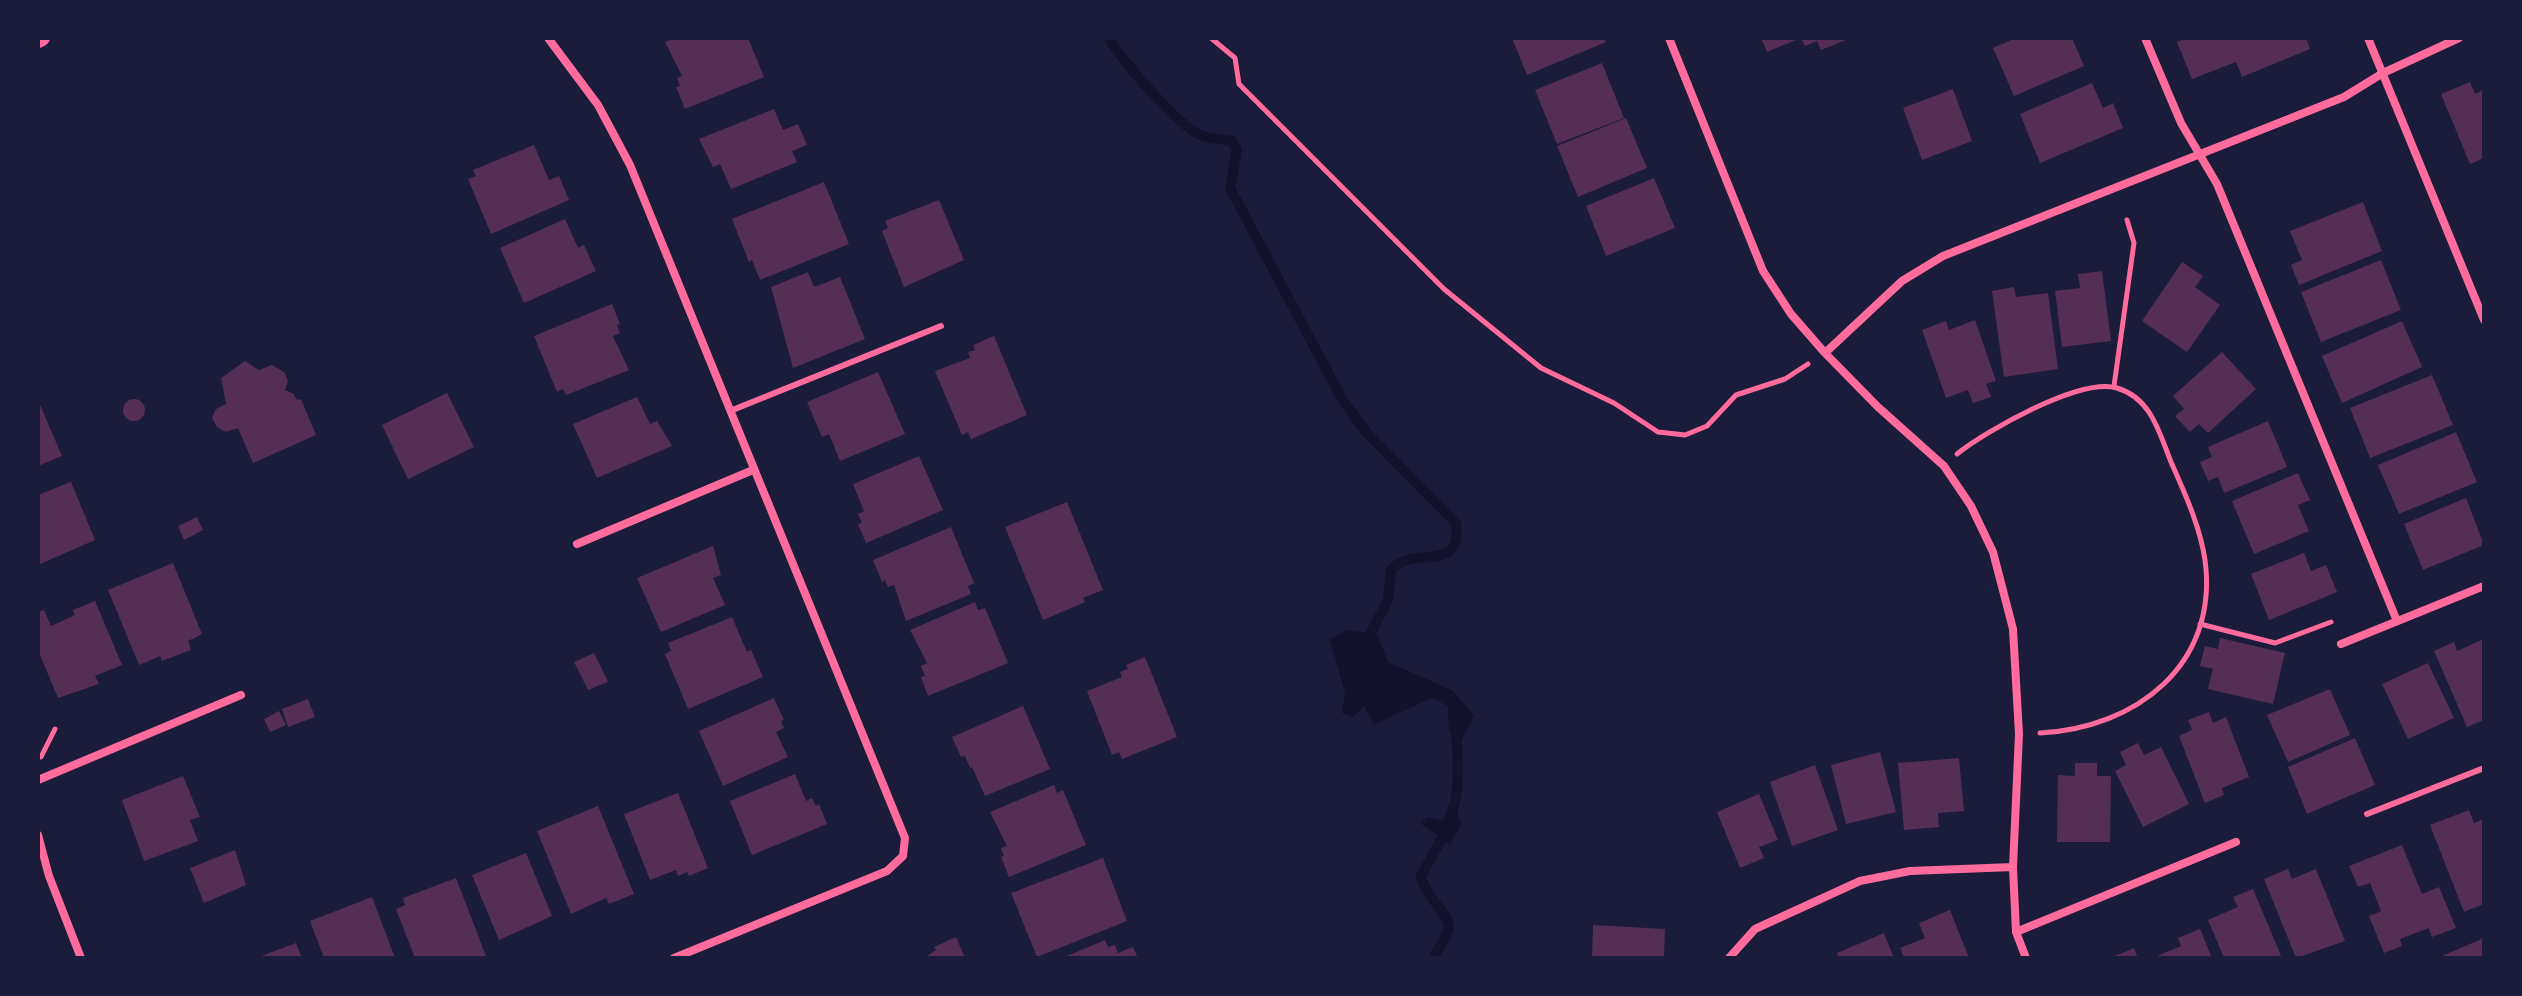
<!DOCTYPE html>
<style>
body{margin:0}
#map{position:relative;width:2522px;height:996px;overflow:hidden;background:#1b1b3a;font-family:"Titillium Web",sans-serif}
canvas{display:block}
.frame{position:absolute;inset:0;border:40px solid #1b1b3a;pointer-events:none}
</style>
<div id="map">
<canvas width="2522" height="996"></canvas>
<div class="frame"></div>
</div>
<script>
const context = document.querySelector('canvas').getContext('2d');
context.lineJoin = 'round';
function fillPath(path, color) { context.fillStyle = color; context.fill(path, 'evenodd'); }
function trace(path, color, width, dash) { context.strokeStyle = color; context.lineWidth = width; context.lineCap = dash ? 'butt' : 'round'; context.setLineDash(dash || []); context.stroke(path); }
const water = new Path2D(`
 M1346,630L1377,634L1388,662L1453,691L1474,716L1458,747L1449,731L1448,706L1432,698L1374,724L1364,706L1353,717L1342,713L1345,692L1330,640Z
 M1454,802L1461,825L1450,844L1420,823L1428,817L1443,821L1449,804Z`);
const stream = new Path2D(`
 M1109,38C1121,60 1178,125 1200,135C1209,139 1222,139 1232,141L1237,150L1230,188L1342,399L1366,432L1456,523C1463,575 1414,544 1391,570L1388,600L1366,642
 M1434,958C1437,948 1447,938 1449,928C1451,916 1423,894 1421,876C1453,819 1463,802 1456,734`);
const building = new Path2D(`
 M676,38H748L764,77L685,109L676,87L680,86L677,78L682,76L665,42Z
 M1512,38H1604L1606,42L1527,75Z
 M1761,38H1851L1821,50L1817,41L1805,46L1801,38L1767,52Z
 M2016,38H2072L2084,66L2014,96L1993,48Z
 M2188,38H2306L2310,49L2242,77L2236,62L2192,79L2177,42Z
 M1602,63L1624,118L1557,144L1535,90Z
 M2470,82L2475,94L2484,90V158L2470,164L2441,94Z
 M2092,83L2103,108L2113,103L2123,128L2040,163L2020,114Z
 M1953,89L1972,141L1922,160L1903,108Z
 M774,109L783,130L798,124L807,145L792,151L797,162L731,189L720,164L713,167L699,139Z
 M1626,118L1647,168L1578,197L1557,146Z
 M534,145L549,180L559,176L569,200L491,234L468,179L476,176L473,170Z
 M1654,178L1675,228L1606,256L1586,206Z
 M824,182L849,244L760,280L752,260L749,262L732,219Z
 M939,200L964,260L904,287L882,231L888,228L885,221Z
 M2363,202L2382,251L2299,285L2291,265L2302,260L2290,231Z
 M565,219L578,248L584,245L596,271L524,303L500,248Z
 M2381,260L2401,310L2321,342L2301,292Z
 M2182,262L2203,276L2195,287L2220,305L2187,352L2142,321Z
 M2102,271L2111,341L2062,347L2055,291L2080,288L2078,274Z
 M808,272L814,287L840,277L865,339L793,368L771,287Z
 M2014,287L2016,297L2048,293L2058,369L2004,377L1992,291Z
 M612,304L620,324L617,325L620,333L613,336L629,370L566,395L563,389L557,392L534,336Z
 M1975,320L1996,381L1986,384L1991,397L1973,403L1968,390L1946,398L1922,330L1946,321L1949,330Z
 M2402,321L2422,367L2342,403L2322,356Z
 M994,336L1027,415L971,439L968,432L962,435L935,371L970,358L968,352L975,350L973,345Z
 M2222,352L2256,389L2208,433L2199,424L2190,432L2175,416L2184,409L2173,396Z
 M245,361L259,370L272,365L284,372L288,381L285,390L294,394L297,400L301,399L316,435L253,463L238,428L226,432L217,427L212,418L216,409L226,404L221,378Z
 M878,372L905,434L840,461L829,434L822,437L807,402Z
 M2432,375L2453,425L2370,458L2350,408Z
 M447,393L474,447L408,479L382,425Z
 M637,397L650,424L657,421L672,446L597,478L573,424Z
 M123 410a11 11 0 1 1 22 0a11 11 0 1 1-22 0Z
 M38,400L62,456L38,466Z
 M2268,421L2287,467L2224,493L2218,477L2208,481L2200,462L2212,457L2208,447Z
 M2456,432L2477,482L2399,514L2378,465Z
 M919,456L943,510L866,543L858,524L862,523L858,514L864,511L853,484Z
 M2298,473L2310,500L2298,505L2309,531L2254,554L2232,501Z
 M71,482L95,540L38,565V495Z
 M2466,498L2484,545L2423,570L2404,524Z
 M1067,502L1103,590L1083,598L1085,602L1043,620L1005,527Z
 M197,517L203,530L184,540L178,526Z
 M951,527L974,583L968,586L971,594L906,621L894,585L888,587L885,580L882,582L873,560Z
 M713,546L721,575L713,578L725,605L661,632L637,578Z
 M2304,553L2311,571L2326,565L2337,592L2269,620L2251,574Z
 M173,563L202,634L188,641L191,650L162,661L160,656L139,665L108,590Z
 M95,601L122,665L95,676L99,684L58,698L38,650V612L44,610L51,626L75,615L73,610Z
 M975,602L978,610L985,608L1008,663L928,696L921,677L925,676L921,666L927,663L910,630Z
 M732,617L747,652L751,650L763,677L688,709L665,654L671,651L668,643Z
 M2220,638L2285,653L2273,704L2208,689L2213,669L2200,666L2205,646L2218,649Z
 M2484,639V720L2467,727L2434,651L2454,642L2457,651Z
 M594,653L608,682L588,690L574,662Z
 M1145,657L1177,737L1122,759L1119,752L1112,755L1087,691L1122,677L1120,672L1128,669L1126,665Z
 M2428,663L2454,718L2408,739L2382,684Z
 M2330,689L2350,735L2288,762L2267,715Z
 M774,698L784,720L781,721L784,728L776,732L788,757L723,786L699,731Z
 M308,699L315,717L288,727L282,709Z
 M1023,706L1050,769L985,796L972,767L970,768L965,756L961,757L952,737Z
 M279,711L286,725L270,732L264,719Z
 M2209,712L2213,723L2226,717L2249,777L2222,788L2224,795L2205,803L2179,736L2192,730L2188,720Z
 M2355,738L2375,785L2307,814L2288,767Z
 M2138,743L2144,755L2161,747L2189,804L2143,827L2115,771L2126,765L2120,752Z
 M1880,752L1896,812L1846,824L1831,765Z
 M1959,758L1964,811L1938,813L1939,827L1904,830L1898,763Z
 M2075,763H2097V776H2111L2110,842H2057L2058,775L2075,776Z
 M1815,765L1838,830L1792,846L1770,782Z
 M795,774L806,801L812,798L816,806L819,804L827,824L752,855L730,801Z
 M183,776L200,817L190,820L198,841L144,861L122,800Z
 M1054,785L1057,793L1063,790L1086,845L1009,877L1001,857L1004,856L1001,848L1007,846L990,812Z
 M678,793L708,868L689,876L687,872L678,876L676,870L650,880L624,814Z
 M1759,794L1778,840L1759,847L1764,858L1740,868L1717,812Z
 M598,806L634,894L609,904L606,898L571,914L537,831Z
 M2469,810L2474,823L2484,819V904L2464,912L2430,825Z
 M2402,845L2422,894L2439,887L2456,928L2432,937L2429,928L2400,939L2402,946L2384,953L2369,916L2381,911L2370,883L2358,887L2349,866Z
 M235,850L246,885L204,903L190,868Z
 M526,853L552,916L499,940L472,875Z
 M1103,858L1127,921L1037,957L1011,893Z
 M2288,869L2292,879L2316,869L2345,941L2296,958L2264,879Z
 M456,878L486,956L415,958L396,909L405,905L403,898Z
 M2253,889L2282,958H2224L2208,920L2238,907L2233,897Z
 M372,897L395,958H324L310,921Z
 M1950,910L1969,958H1904L1900,948L1925,938L1919,923Z
 M1593,925L1665,929L1664,957L1592,958Z
 M2200,929L2212,958H2152L2181,946L2178,938Z
 M1884,933L1894,958H1839L1837,953Z
 M956,937L965,958H924L936,950L934,947Z
 M2484,938V958H2443L2442,956Z
 M1105,940L1108,947L1115,945L1118,953L1133,947L1138,958H1062Z
 M296,943L302,958H256Z
 M2134,948L2138,958H2110Z`);
const path = new Path2D(`
 M1211,38L1235,58L1239,84L1444,289L1541,368L1614,403L1658,432L1685,435L1707,426L1736,395L1785,379L1808,364
 M2114,386L2134,243L2127,220
 M1957,454C1986,431 2080,377 2117,388C2151,398 2159,432 2171,462C2185,494 2200,526 2205,560C2219,665 2136,728 2040,733
 M2200,624L2275,643L2331,622
 M41,757L55,729`);
const service = new Path2D(`
 M730,411L941,326
 M2367,814L2484,768`);
const minor = new Path2D(`
 M548,38L598,105L630,165L905,838L903,856L887,871L674,958
 M1669,38L1763,271L1791,314L1825,353L1878,407L1944,466L1971,506L1993,552L2013,629L2019,734L2013,867L2016,932L2026,958
 M2145,38L2181,123L2217,184L2397,621
 M2368,38L2484,320
 M1825,353L1902,281L1943,256L2344,97L2383,73L2459,38
 M577,544L753,470
 M2341,644L2484,586
 M38,780L241,695
 M38,835L49,876L81,958
 M2016,932L2236,842
 M1729,958L1755,929L1860,881L1910,871L2013,867`);
const secondary = new Path2D(`
 M38,40L42,38`);
fillPath(water, '#12122b');
trace(stream, '#12122b', 10);
fillPath(building, '#542f53');
trace(path, '#ff6b9d', 5);
trace(service, '#ff6b9d', 6);
trace(minor, '#ff6b9d', 8);
trace(secondary, '#ff6b9d', 16);
</script>
